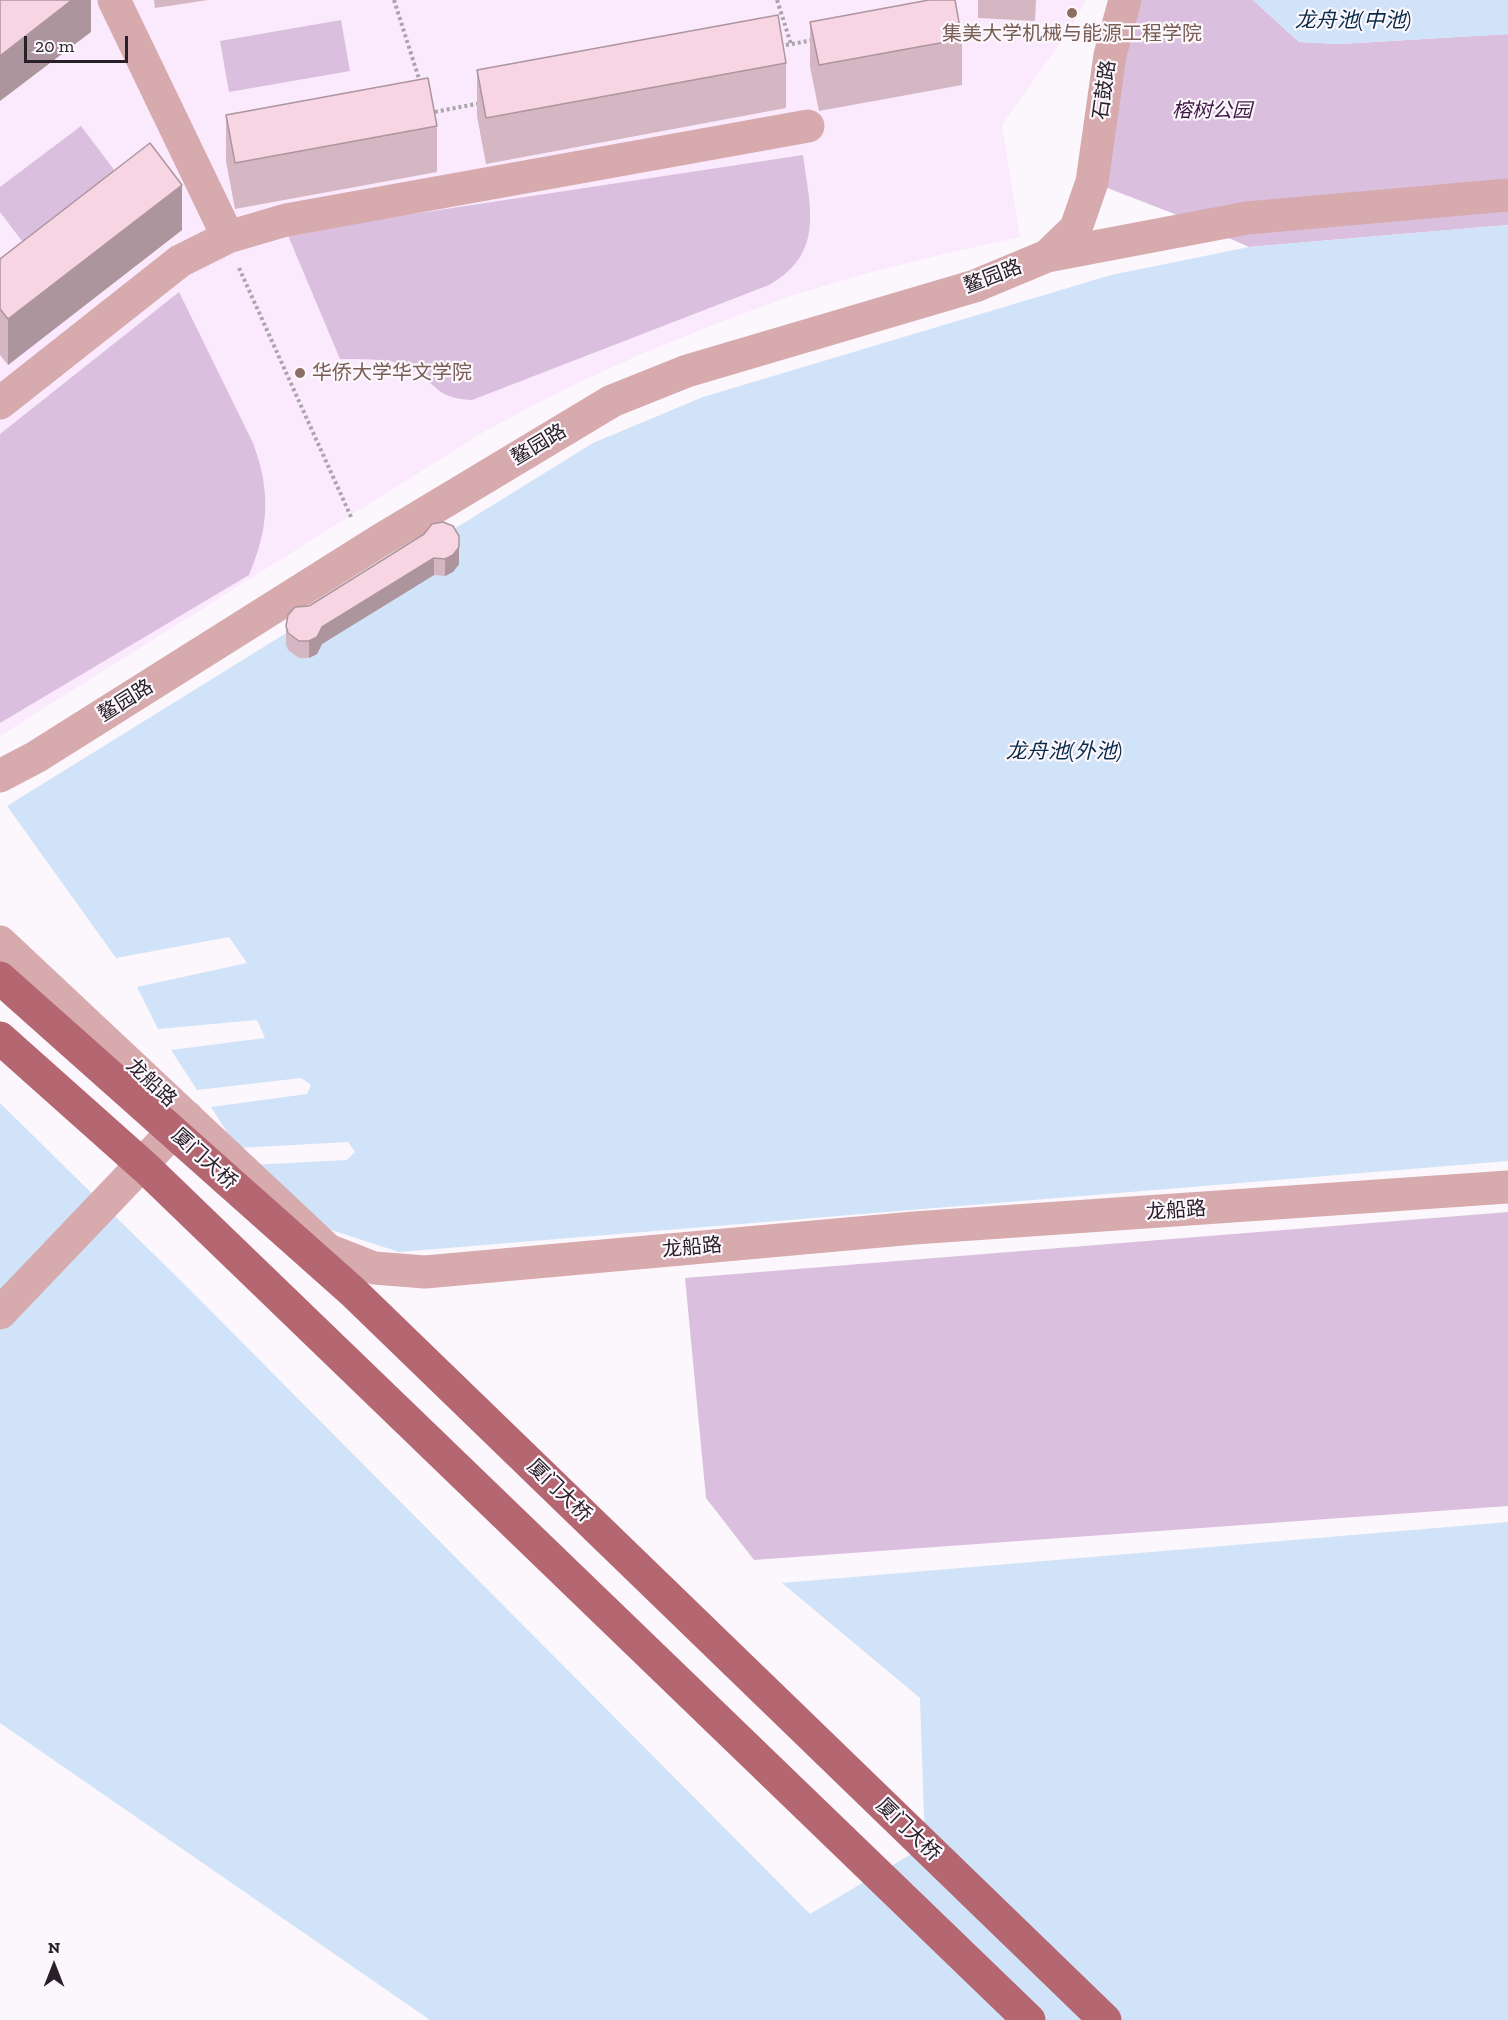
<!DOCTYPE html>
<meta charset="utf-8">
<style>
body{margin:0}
#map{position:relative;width:1508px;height:2020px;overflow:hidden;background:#fcf7fc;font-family:"Zilla Slab",serif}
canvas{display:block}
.north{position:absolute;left:24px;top:1936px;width:60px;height:60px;-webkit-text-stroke:4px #fcf7fc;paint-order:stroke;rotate:0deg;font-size:16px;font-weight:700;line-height:24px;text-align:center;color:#29212a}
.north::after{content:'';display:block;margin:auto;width:21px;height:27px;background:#29212a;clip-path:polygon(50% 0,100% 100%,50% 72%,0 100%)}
.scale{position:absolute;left:24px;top:36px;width:104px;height:27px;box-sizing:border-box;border:3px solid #29212a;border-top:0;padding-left:8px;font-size:18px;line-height:21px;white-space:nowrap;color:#29212a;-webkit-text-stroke:4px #fcf7fc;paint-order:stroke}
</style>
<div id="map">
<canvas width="1508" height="2020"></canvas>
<div class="north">N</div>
<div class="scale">20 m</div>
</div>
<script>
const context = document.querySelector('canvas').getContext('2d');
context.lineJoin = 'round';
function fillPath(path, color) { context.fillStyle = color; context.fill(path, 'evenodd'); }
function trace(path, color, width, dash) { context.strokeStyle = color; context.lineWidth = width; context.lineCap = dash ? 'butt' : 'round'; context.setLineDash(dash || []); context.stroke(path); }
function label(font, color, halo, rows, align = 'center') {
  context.font = font + ' "Zilla Slab","Noto Sans SC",serif'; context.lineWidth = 4.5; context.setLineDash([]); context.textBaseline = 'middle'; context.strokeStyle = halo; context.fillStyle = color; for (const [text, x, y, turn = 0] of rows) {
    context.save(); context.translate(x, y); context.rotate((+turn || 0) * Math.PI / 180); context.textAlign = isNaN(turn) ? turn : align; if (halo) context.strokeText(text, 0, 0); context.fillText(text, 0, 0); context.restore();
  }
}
const built = new Path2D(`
 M0,0H1086L1073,25L1002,125L1020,237L944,254L868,273L794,295L720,322L639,355L559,392L482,433L0,736Z`);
const green = new Path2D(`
 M1125,0H1253L1299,42L1339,44L1508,34V225L1249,247L1172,213L1092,182Z
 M341,20L350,71L229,92L220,41Z
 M81,126L115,171L22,241L0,212V187Z
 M803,155C810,208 825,253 769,285L472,400C433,398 438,383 410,368C389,357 363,360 340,359L287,233Z
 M179,292L253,443C271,491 269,528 249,575L0,723V434Z
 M1508,1212V1506L754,1560L706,1498L685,1278Z`);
const water = new Path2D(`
 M1253,0H1508V34L1339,44L1299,42Z
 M1508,225V1161L399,1252L319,1226L250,1165L347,1160L355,1152L348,1142L237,1148L211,1107L307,1094L311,1085L301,1078L197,1090L171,1050L265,1038L257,1020L158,1029L137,987L247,963L229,937L116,958L7,806L593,443L703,397L1111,275L1249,247Z
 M0,1103L185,1285L810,1914L925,1846L920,1698L782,1583L1508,1522V2020H430L0,1723Z`);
const path = new Path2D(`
 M394,0L420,82
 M777,0L791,44
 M780,46L814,40
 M429,113L481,103
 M239,268L352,519`);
const minor = new Path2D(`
 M114,0L228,237
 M1047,256L1247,218L1508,195
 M0,403L180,261L228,237L286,220L808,126
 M0,776L36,757L379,541L612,401L687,371L975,286L1047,256L1076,228L1092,182L1110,55L1125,0
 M0,942L328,1250L374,1268L425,1272L914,1228L1508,1187
 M0,1313L187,1117`);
const majorBridge = new Path2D(`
 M0,978L353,1292L1105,2020
 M0,1038L147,1169L1029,2020`);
const wall = new Path2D(`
 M154,0H208L155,8Z
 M978,0H1036L1035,21L978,18Z
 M810,22L962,39V85L819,111L810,67Z
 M786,63V108L486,164L477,116V70Z
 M226,115L437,126V172L235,209L226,161Z
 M182,230L8,365L0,355V259Z
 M424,534L459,564L453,572L445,576L434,575L322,644L317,654L309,658H299L288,650L286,644V626L309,606Z`);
const shadedWall = new Path2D(`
 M72,0H91V32L0,101V56Z
 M182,185V230L8,365V319Z
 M459,547V564L453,572L445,576V559Z
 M434,558V575L322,644L317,654L309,658V641L322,627Z`);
const building = new Path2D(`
 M0,0H72L0,56Z
 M929,0H955L962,39L819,65L810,22Z
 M778,15L786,63L486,118L477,70Z
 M428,78L437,126L235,163L226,115Z
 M150,143L182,185L8,319L0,309V259Z
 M443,522L453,526L459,536V547L453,555L445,559L434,558L322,627L317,637L309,641H299L288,633L286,626L288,615L295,607L309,606L424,534L432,524Z`);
const markers = [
 [1072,13,6,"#8d6e63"],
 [300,373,6,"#8d6e63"]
];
const educationNames = [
 ["集美大学机械与能源工程学院",1072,34],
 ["华侨大学华文学院",312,373,"left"]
];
const streetNames = [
 ["石鼓路",1105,90,-82],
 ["鳌园路",993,277,-21],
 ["鳌园路",539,445,-31],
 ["鳌园路",126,701,-32],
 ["龙船路",151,1083,43],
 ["厦门大桥",204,1159,42],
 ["龙船路",1176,1211,-4],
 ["龙船路",692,1248,-5],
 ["厦门大桥",559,1491,44],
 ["厦门大桥",908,1830,44]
];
const parkNames = [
 ["榕树公园",1212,111]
];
const waterNames = [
 ["龙舟池(中池)",1353,21],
 ["龙舟池(外池)",1064,752]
];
fillPath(built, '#fbeafd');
fillPath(green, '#dbbfde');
fillPath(water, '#d0e3f8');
trace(path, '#aaa4ab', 4, [3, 3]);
trace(minor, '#d7aaae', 33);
trace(majorBridge, '#b46671', 33);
fillPath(wall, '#d4b7c2');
fillPath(shadedWall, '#ad959e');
fillPath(building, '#f7d5e2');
trace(building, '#ad959e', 1.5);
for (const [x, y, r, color] of markers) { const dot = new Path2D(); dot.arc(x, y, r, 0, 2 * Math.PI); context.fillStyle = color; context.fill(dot); trace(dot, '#fcf7fc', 2); }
label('20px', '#785e54', '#fcf7fc', educationNames);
label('20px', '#29212a', '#fcf7fc', streetNames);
label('italic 20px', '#401946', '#fcf7fc', parkNames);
label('italic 21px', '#092b4b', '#fcf7fc', waterNames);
</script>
